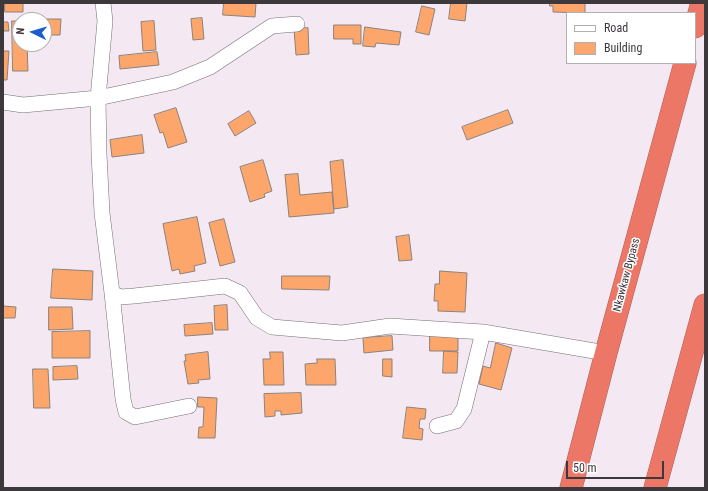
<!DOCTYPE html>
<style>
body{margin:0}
#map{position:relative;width:708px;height:491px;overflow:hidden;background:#f4e9f3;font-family:"Roboto Condensed",sans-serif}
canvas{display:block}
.frame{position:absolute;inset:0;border:4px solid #3c383c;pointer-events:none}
.legend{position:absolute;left:566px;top:12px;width:130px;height:52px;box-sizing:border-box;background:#fff;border:1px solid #b1afb1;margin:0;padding:5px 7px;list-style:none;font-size:12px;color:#3c383c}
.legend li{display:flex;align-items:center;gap:8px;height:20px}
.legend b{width:20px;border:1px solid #b1afb1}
.north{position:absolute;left:12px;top:12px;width:40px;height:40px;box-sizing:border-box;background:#fff;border:1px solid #b1afb1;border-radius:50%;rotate:275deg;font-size:11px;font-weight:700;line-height:16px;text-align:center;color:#3c383c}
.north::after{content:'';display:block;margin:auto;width:14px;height:18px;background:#1d5dc9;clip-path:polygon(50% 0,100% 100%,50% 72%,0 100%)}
.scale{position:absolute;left:566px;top:461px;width:98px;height:18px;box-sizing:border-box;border:2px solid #3c383c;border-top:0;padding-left:5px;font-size:12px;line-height:14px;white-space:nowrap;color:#3c383c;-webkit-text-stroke:3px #fff;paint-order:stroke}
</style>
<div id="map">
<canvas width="708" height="491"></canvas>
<div class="frame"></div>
<ul class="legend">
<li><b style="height:5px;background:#fff"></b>Road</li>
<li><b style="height:11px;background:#fca66c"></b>Building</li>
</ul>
<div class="north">N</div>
<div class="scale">50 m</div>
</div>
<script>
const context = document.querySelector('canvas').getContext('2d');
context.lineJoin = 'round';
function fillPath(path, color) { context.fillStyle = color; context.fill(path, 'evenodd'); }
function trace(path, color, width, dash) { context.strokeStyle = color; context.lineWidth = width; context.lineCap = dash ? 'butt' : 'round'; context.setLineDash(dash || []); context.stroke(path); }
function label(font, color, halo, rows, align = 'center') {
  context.font = font + ' "Roboto Condensed",sans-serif'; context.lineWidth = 3; context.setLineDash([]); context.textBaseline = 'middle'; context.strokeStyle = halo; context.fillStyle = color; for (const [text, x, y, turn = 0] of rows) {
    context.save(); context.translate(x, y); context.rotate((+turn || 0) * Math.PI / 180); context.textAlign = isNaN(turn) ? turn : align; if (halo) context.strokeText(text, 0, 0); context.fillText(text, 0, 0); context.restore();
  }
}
const building = new Path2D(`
 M5,3H23V12H5Z
 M224,3H256L255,17L223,15Z
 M451,3H467L465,21L449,19Z
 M550,3H585V13L553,12V6H550Z
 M422,6L435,9L429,35L416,32Z
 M202,18L204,39L193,40L191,19Z
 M36,19H61L60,35H44V20H36Z
 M12,21H20V44H27L28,71H13Z
 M154,21L156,50L143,51L141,22Z
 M3,22H8L9,31H3Z
 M334,25H361V44H353V39H334Z
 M365,27L401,32L399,45L376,43L375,47L363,46Z
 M308,28L309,54L296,55L294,29Z
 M3,51H9L7,80H3Z
 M157,52L159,65L120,69L119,56Z
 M176,108L187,142L168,148L163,132L160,133L154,115Z
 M508,110L513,123L467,140L462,127Z
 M249,111L256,123L235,136L228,124Z
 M142,135L144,153L112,157L110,140Z
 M263,160L272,191L264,194L265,197L250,202L240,167Z
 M343,160L348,207L334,209L330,162Z
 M298,174L300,195L332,192L334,213L289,217L285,175Z
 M197,217L206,263L194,266L195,271L180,274L179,269L172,271L163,224Z
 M224,219L235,262L220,266L209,223Z
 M409,235L412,260L399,261L396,237Z
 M53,269L93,271L92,300L51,298Z
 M440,271L467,273L465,312L438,311V301H434L435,284H439Z
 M282,276H330L329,290L282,289Z
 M227,305L228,330H215L214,306Z
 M3,306L16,307L15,318H3Z
 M49,307H72L73,329L49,330Z
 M212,323L213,334L185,336L184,325Z
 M90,331V358H52V332Z
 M430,335H458V351H430Z
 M392,336L393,350L364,353L363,338Z
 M496,343L512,348L501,390L479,384L483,366L490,368Z
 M444,351L458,352L457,373H443Z
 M208,352L210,379L198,380L199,383L188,384L184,361H186L185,355Z
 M270,352H283L284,385H264L263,359H270Z
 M317,359H335L336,385H306L305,364L317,363Z
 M383,359H392V377L383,376Z
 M77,366L78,379L53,380V367Z
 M33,369H48L50,408H34Z
 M301,393L302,413L281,415V411H275V416L265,417L264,394Z
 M198,397L217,398L215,438H198L199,427H203L204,407H198Z
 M407,407L426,409L425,419H420L419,428L423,429L422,440L403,438Z`);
const street = new Path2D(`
 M103,3L105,21L98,98L99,154L102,213L112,293L120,297L134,296L225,286L240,293L257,318L272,327L342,333L390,326L483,332L606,353
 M3,102L23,105L98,98L173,82L210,67L272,26L297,24
 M112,293L123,399L126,412L135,417L189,406
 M437,426L456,421L464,409L483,332`);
const highway = new Path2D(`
 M695,27L702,3
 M571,488L606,353L685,63
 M655,488L705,305`);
const streetNames = [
 ["Nkawkaw Bypass",627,275,-75]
];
fillPath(building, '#fca66c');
trace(building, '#8d817a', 1);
trace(street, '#766d76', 16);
trace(highway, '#ae6158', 23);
trace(street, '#fff', 15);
trace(highway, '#ec7767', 22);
label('11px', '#3c383c', '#fff', streetNames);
</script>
